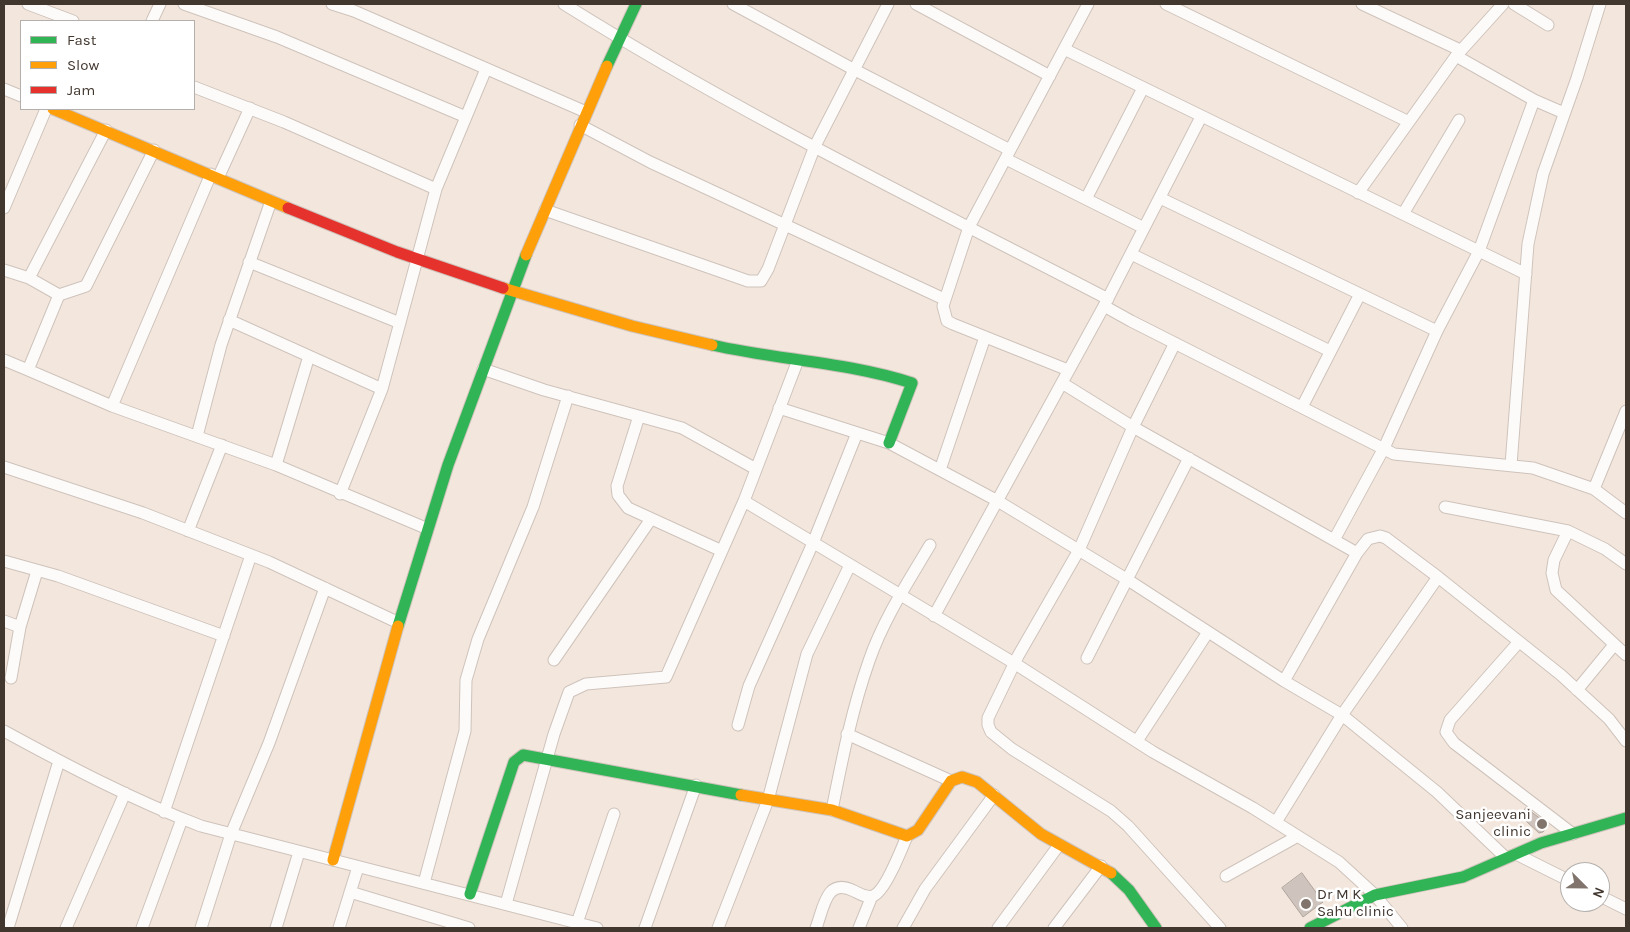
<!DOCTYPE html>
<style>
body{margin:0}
#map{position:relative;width:1630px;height:932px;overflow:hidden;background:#f3e6dd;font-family:Karla,sans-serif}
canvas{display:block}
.frame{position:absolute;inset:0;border:5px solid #42372f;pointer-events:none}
.legend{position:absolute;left:20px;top:20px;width:175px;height:90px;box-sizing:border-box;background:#fff;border:1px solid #b3afac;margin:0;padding:6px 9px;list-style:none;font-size:15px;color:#42372f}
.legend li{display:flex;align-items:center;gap:10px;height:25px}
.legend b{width:25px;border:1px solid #b3afac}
.north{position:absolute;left:1560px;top:862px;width:50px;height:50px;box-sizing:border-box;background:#fff;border:1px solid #b3afac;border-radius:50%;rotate:113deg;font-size:14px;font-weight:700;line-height:20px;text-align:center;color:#42372f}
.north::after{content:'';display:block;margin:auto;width:18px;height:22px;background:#80746c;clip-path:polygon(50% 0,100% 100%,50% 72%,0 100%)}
</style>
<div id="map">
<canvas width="1630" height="932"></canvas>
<div class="frame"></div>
<ul class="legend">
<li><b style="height:6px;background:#30b455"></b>Fast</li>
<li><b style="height:6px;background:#ff9f0a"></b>Slow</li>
<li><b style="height:6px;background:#e5322d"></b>Jam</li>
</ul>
<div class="north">N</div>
</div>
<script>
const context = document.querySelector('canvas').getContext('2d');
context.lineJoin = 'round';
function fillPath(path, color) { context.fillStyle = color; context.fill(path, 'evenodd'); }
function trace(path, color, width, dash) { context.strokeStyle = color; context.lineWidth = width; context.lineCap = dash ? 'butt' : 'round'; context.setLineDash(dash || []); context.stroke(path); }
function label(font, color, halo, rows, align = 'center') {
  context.font = font + ' Karla,sans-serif'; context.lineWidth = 5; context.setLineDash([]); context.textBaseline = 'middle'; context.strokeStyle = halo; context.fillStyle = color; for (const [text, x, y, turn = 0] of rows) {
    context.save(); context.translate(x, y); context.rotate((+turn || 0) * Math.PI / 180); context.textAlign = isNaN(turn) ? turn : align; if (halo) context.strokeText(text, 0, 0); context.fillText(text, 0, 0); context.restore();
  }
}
const building = new Path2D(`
 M1526,808L1549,825L1543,832L1539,833L1526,821L1530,816L1524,811Z
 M1302,873L1323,902L1303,917L1282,888Z`);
const street = new Path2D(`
 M28,4L73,21
 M184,4L277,37L466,117
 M332,4L354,11L586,112
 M564,4C738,113 925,204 1108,299
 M733,4L853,69L1010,150
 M916,4L1050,76
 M1166,4L1407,121
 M1362,4L1460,50
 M1514,4L1548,25
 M152,21L160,4
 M1064,49L1526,274
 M1456,56L1534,100L1564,113
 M194,87L284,122L436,189
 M4,89L21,96
 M580,125L650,162L944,299
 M1006,159L1144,228
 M218,178L250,108
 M1358,193L1456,56L1503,4
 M1160,198L1437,331
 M1086,199L1143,88
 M4,208L46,109
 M545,210L748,281H761L768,269L815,146L888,4
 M1403,214L1459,120
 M1131,254L1330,351
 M249,262L400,323
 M4,270L29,278L59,295L86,286L154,150
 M29,278L106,130
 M59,295L28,370L112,406L276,465L428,529
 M1104,306L1131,321L1394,454L1533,468L1594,489L1626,513
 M229,320L382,389
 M1175,343L1133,427L1079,550L1018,656L988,718V725L991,732L1012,749L1111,811L1128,826L1220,928
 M4,360L28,370
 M483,369L544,390L682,428L756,469
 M1068,370L953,324L947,321L943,306L969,227L1088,4
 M1062,383L1133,427L1357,553
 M112,406L211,174
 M1302,407L1360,294
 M779,408L889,443L996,500L1128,580L1284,681L1342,715L1438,577
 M639,416L617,486L618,495L628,508L722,551
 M197,436L221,345L271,201
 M276,465L309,356
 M1511,465L1528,244L1543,174L1577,78L1600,4
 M4,467L143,513L269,562L399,623
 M940,470L985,337
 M1594,489L1626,411
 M340,494L382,389L436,189L486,69
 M744,501L1014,663L1153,752L1253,808L1339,862L1375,895L1402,928
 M1445,507L1568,531L1605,549L1626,564
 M188,531L222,445
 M1568,531L1554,560L1552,573L1556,590L1626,655
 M1334,540L1384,448L1437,331L1479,251L1534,100
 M4,561L58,576L224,636
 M934,616L1104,306L1201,117
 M4,621L20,627
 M1518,643L1450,720L1446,732L1454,743L1573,834
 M1087,658L1189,458
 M554,660L651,519
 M11,678L20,627L37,571
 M1284,681L1357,553L1368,539L1380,536L1386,538L1438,577L1561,675L1609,719L1626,741
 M1577,690L1614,645
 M738,725L749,686L813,543L857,433
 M4,731C68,766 133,800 201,826L597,928
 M847,734L951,781
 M1137,741L1208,632
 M832,810C842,760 852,709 869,661C883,620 908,582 930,545
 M164,812L251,555
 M1276,822L1342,715L1437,792L1506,858
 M1516,854L1570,881
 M1226,876L1298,836
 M424,883L465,731L466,680L478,639L533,507L568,396
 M350,892L469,928
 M1600,896L1626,909
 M506,904L554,734L569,692L586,684L666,677L744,501L798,360
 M577,923L614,814
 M8,928L59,761
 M66,928L125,793
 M142,928L182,819
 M201,928L231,834L269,743L325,588
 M276,928L299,852
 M339,928L358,867
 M645,928L696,785
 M718,928L768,800L807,654L850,565
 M816,928C824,907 826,877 854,891C860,894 866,898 873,896C885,892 902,848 907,836
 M859,928L872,896
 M903,928L925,889L994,795
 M998,928L1059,845
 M1054,928L1101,866`);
const fast = new Path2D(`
 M607,66L636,4
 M712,345C778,360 847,362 912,383L889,443
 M398,626L448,465L526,255
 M1111,873L1129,890L1156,928
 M470,894L514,762L523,755L741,795
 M1310,928L1375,895L1463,877L1541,843L1626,818`);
const slow = new Path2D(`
 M53,109L288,208
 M526,255L607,66
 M503,288L632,326L712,345
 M741,795L832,810L907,836L918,830L951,781L962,777L977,782L1041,834L1111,873
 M333,860L398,626`);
const jam = new Path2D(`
 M288,208L397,252L503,288`);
const markers = [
 [1542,824,6,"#80746c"],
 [1306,904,6,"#80746c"]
];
const poiNames = [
 ["Sanjeevani",1531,815],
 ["clinic",1531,832],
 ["Dr M K",1317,895,"left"],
 ["Sahu clinic",1317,912,"left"]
];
fillPath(building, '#cfc4bd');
trace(building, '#afa59d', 1);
trace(street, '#cec3bb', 13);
trace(fast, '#cec3bb', 13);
trace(slow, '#cec3bb', 13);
trace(jam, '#cec3bb', 13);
trace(street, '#fdfbfa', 11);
trace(fast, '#30b455', 11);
trace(slow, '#ff9f0a', 11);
trace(jam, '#e5322d', 11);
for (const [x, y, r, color] of markers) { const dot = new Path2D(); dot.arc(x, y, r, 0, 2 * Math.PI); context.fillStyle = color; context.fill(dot); trace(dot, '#fff', 2); }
label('15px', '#42372f', '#fff', poiNames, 'right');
</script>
